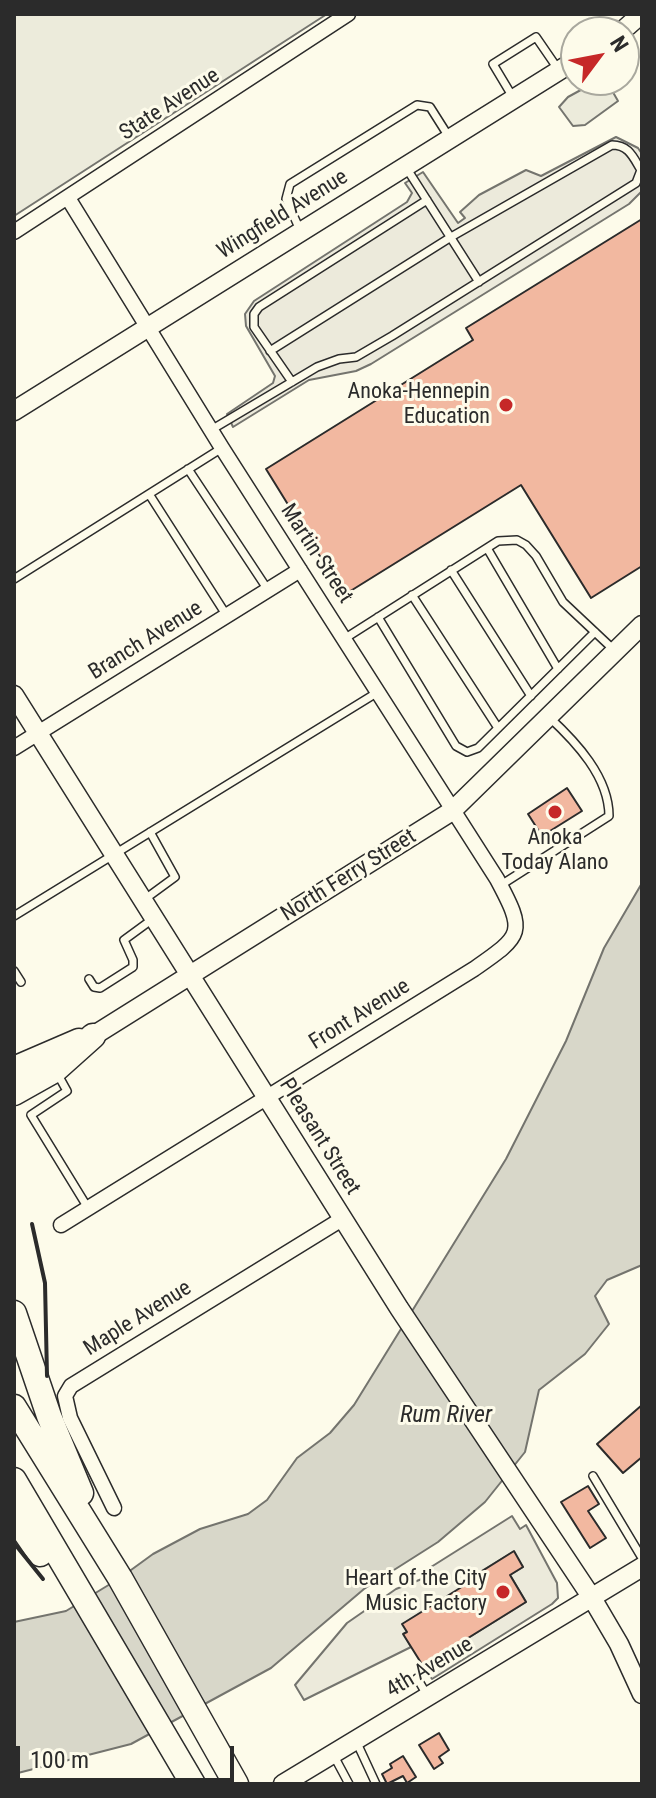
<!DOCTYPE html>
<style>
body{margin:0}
#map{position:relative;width:656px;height:1798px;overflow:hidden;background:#fdfbea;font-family:"Roboto Condensed",sans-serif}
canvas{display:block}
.frame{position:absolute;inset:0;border:16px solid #2b2b2b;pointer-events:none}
.north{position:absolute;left:560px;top:16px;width:80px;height:80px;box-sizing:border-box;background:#fdfbea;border:2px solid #a9a89e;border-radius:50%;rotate:58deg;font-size:22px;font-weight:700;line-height:32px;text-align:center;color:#2b2b2b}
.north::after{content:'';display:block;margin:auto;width:28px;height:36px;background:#c62828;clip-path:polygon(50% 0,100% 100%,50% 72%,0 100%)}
.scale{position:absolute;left:16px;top:1746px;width:218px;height:36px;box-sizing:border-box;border:4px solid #2b2b2b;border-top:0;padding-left:10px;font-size:24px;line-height:28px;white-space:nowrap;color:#2b2b2b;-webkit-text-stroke:6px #fdfbea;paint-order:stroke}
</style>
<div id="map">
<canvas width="656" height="1798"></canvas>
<div class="frame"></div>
<div class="north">N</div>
<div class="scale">100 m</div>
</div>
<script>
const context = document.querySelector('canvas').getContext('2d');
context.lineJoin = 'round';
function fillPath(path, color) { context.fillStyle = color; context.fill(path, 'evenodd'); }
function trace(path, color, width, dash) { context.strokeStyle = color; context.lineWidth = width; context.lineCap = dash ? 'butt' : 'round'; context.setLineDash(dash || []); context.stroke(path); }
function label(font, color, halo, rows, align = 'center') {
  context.font = font + ' "Roboto Condensed",sans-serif'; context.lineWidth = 6; context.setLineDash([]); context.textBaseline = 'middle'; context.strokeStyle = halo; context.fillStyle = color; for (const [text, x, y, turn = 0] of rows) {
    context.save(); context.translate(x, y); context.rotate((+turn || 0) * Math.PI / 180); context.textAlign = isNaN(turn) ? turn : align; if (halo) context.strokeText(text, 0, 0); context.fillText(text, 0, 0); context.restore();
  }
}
const green = new Path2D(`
 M14,14H327L14,216Z
 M599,80H606L618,101L585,125L573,126L559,107L568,97Z`);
const parking = new Path2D(`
 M616,137L638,148L642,154V191L629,204L371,364L356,371L309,380L233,427L227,414L273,383L275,376L246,326L245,314L254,301L407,202L412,193L405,183L423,172L458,223L465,218L460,212L479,195L526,170L541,176Z
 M512,1516L520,1529L526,1525L557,1583L558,1598L552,1604L432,1679L423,1666L526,1602L510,1575L523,1567L513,1552L480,1572L481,1575L404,1634L411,1647L304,1700L295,1685L347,1623L396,1589L427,1577L431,1567Z`);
const water = new Path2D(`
 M642,883V1265L607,1280L595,1296L609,1324L585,1354L539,1390L525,1452L485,1502L438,1542L364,1589L271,1668L131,1744L14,1774V1622L66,1611L120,1578L153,1554L200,1529L248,1514L267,1500L297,1458L330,1433L354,1405L506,1159L566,1041L604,948Z`);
const building = new Path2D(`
 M642,219V566L591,598L521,485L344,595L266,469L473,340L466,328Z
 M567,788L582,811L542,836L528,814Z
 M642,1405V1457L623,1473L597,1444Z
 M588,1486L599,1504L588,1511L606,1538L590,1548L561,1502Z
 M514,1551L523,1567L510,1575L526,1602L423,1666L403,1634L407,1632L402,1624L481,1575L479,1573Z
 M439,1733L449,1750L439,1757L443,1763L434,1769L419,1745Z
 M403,1756L416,1777L407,1783L403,1776L387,1784L382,1774L392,1768L390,1764Z`);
const lane = new Path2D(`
 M514,99L493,64L536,37L558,69
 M407,169L479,282
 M300,230L286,199L290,184L417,105L430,107L449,137
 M292,382L254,327V314L259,307L427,200
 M211,430L317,367L339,359L356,357L392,336L636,183L641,170C633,157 629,145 612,145L451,237L270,351
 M188,469L268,590
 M149,494L227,616
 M487,548L558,669
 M451,570L531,696
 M14,579L222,448
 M412,595L498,728
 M378,617L456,746L467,752L478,748L595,632
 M344,639L498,541L517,540L526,545L536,556L563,602L614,650
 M501,885L609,816C609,777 576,742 549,717
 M145,899L175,877L150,832
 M14,916L378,692
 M14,971L21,982
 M89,979L94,987L100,988L133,967V960L124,940L154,918
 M57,1073L67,1091L31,1115L88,1208
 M593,1476L642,1558
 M417,1678L427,1695
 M357,1743L376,1784
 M334,1756L349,1784`);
const street = new Path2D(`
 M14,232L348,14
 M14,748L300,570
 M61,1225L474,969C523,935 526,933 497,879L222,448L68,198
 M114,1508L70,1418L65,1396L71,1386L342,1219`);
const secondary = new Path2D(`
 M621,32L638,17
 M14,411L576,60
 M14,695L399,1308L592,1598L619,1644L642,1694
 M93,1036L452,811L642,625
 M283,1784L642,1567`);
const highway = new Path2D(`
 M14,1069L79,1041
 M14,1093L55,1070L93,1036
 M14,1313L49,1416L81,1493
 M14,1407L120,1578L236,1784
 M14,1480L193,1784
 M14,1516L40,1554`);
const wall = new Path2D(`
 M32,1224L45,1283L47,1376
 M14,1543L43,1579`);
const markers = [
 [506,405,8,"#c62828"],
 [555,812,8,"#c62828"],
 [503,1592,8,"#c62828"]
];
const streetNames = [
 ["State Avenue",170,105,-33],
 ["Wingfield Avenue",283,215,-32],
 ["Martin Street",316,554,57],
 ["Branch Avenue",146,641,-32],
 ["North Ferry Street",349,876,-32],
 ["Front Avenue",360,1015,-32],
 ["Pleasant Street",319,1137,58],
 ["Maple Avenue",138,1319,-32],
 ["4th Avenue",430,1668,-31]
];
const poiNames = [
 ["Anoka-Hennepin",490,392],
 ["Education",490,417],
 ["Anoka",555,838,"center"],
 ["Today Alano",555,863,"center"],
 ["Heart of the City",487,1579],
 ["Music Factory",487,1604]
];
const waterNames = [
 ["Rum River",446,1416]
];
fillPath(green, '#ecebdb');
trace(green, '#74746e', 2);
fillPath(parking, '#eceadb');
trace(parking, '#74746e', 2);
fillPath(water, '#d8d7c9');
trace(water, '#74746e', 2);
fillPath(building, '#f2b8a0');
trace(building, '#2b2b2b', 2);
trace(lane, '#2b2b2b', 10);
trace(street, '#2b2b2b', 17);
trace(secondary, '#2b2b2b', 21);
trace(highway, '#2b2b2b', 27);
trace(lane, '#fdfbea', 7);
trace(street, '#fdfbea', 14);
trace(secondary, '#fdfbea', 18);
trace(highway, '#fdfbea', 24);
trace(wall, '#2b2b2b', 4);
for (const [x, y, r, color] of markers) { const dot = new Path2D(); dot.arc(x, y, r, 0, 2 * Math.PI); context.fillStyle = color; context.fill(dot); trace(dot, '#fdfbea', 3); }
label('22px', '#2b2b2b', '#fdfbea', streetNames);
label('22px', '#2b2b2b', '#fdfbea', poiNames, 'right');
label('italic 24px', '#2b2b2b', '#fdfbea', waterNames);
</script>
